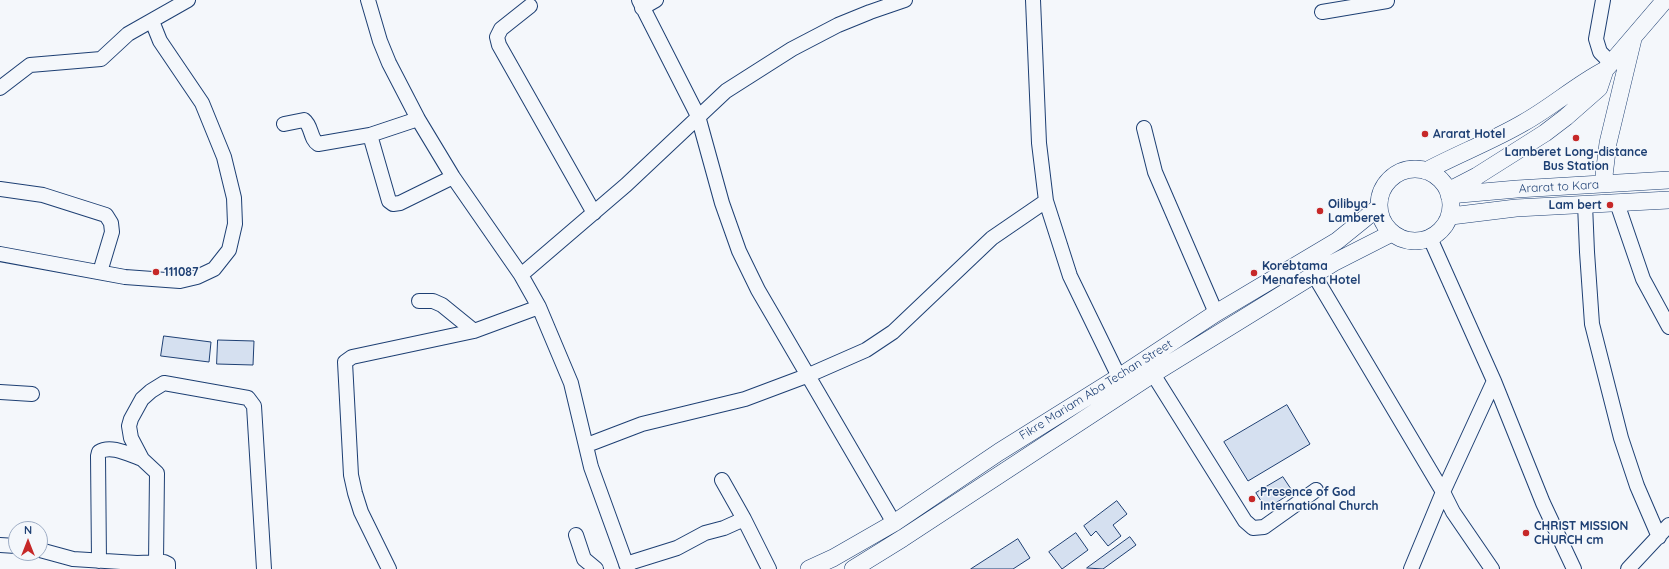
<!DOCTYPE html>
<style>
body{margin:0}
#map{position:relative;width:1669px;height:569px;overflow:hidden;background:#f4f7fb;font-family:Quicksand,sans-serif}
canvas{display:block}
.north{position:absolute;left:8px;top:521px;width:40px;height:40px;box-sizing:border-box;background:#f4f7fb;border:1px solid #9eadc5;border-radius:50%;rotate:0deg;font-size:11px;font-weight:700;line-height:16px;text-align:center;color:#1d3f73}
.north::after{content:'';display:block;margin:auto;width:14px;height:18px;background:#c62828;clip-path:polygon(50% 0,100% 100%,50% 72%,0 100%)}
</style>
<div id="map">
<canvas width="1669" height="569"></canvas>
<div class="north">N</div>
</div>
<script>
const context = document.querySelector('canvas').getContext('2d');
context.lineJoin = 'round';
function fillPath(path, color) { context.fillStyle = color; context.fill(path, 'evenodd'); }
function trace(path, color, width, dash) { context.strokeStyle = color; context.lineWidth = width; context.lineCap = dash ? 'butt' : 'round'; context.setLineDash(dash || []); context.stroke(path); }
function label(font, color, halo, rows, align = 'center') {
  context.font = font + ' Quicksand,sans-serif'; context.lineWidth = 3; context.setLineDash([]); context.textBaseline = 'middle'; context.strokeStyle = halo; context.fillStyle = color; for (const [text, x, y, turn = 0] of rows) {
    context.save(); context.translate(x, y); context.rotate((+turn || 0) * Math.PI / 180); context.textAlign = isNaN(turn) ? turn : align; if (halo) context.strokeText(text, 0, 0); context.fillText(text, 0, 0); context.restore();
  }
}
const building = new Path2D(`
 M164,336L211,342L209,362L161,356Z
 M218,340L254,341L253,365L217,364Z
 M1287,405L1310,444L1248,481L1224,442Z
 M1283,477L1293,492L1266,509L1256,493Z
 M1117,501L1127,514L1113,525L1121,536L1108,546L1096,531L1091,536L1084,526Z
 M1076,533L1088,550L1062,569L1049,552Z
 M1130,537L1136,545L1103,569L1087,568Z
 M1018,539L1030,558L1013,569H971Z`);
const minor = new Path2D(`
 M368,0L380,41L389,63L418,119L453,177L521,275L539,307L571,383L591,467L628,569
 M639,0L698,116L722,203L739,251L758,290L894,523
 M1033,0L1039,143L1046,201L1070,276L1119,377
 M1603,0L1596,39L1600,52L1611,63
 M530,6L501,29L497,37L499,45L594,213
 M642,8L656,0
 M1322,12L1387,1
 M0,88L30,65L101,59L128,34L188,0
 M418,119L370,135L389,201L393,204L400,203L453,177
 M284,124L304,120C312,126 310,139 318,144L370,135
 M1144,128L1155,172L1216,313
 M0,189L43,195L106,215L111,223L112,232L100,272
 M1617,203L1643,279L1669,327
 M1585,204L1587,252L1592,324L1621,438L1637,486L1659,537
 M1430,238L1494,381L1543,503L1574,569
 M0,254L125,277L180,281L197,277L214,269L229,250L235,224L234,198L224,157L202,103L160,41L152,21
 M521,275L626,185L726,91L792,49L838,25L870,12L905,0
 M1314,275L1443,492L1453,512L1492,569
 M419,301H433L442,305L474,331
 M1153,374L1245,521L1253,528L1264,527L1316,490
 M0,392L32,394
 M587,445L642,424L745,399L809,375L866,350L893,332L992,238L1046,201
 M722,480L744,519L769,569
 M576,535L584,559L596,569
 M0,545L16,546
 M40,550L73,559L137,563L164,562L168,564V569
 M99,561L98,456L99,452C111,444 130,455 142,459
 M156,562L157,473L142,459L131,438L129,426L131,419L142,399L151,391L164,383L248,398L254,406L264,569
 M626,564L677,548L705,533L724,528L744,519
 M389,569L361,512L355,493L351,475L345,362L352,357L474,331L539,307
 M1411,569L1443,492L1494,381
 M1628,569L1669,525`);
const major = new Path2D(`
 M1379 205a36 36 0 1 1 72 0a36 36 0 1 1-72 0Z
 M1426,171C1458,154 1492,141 1523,123C1552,107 1576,85 1605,70
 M1603,184L1608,143L1633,39
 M1448,191L1477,176L1545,133L1566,117L1599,88L1605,70L1665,0
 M1449,195L1517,189L1669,180
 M1451,216L1516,208L1669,200
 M809,569L833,558L894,523L999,452L1119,377L1216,313L1337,241L1379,207
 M853,569L903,538L1153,374L1333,263L1392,233`);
const markers = [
 [1425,134,4,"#c62828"],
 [1576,138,4,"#c62828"],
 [1610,205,4,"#c62828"],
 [1320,211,4,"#c62828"],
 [156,272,4,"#c62828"],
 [1254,273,4,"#c62828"],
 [1252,499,4,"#c62828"],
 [1526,533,4,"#c62828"]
];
const poiNames = [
 ["Ararat Hotel",1433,134],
 ["Lamberet Long-distance",1576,152,"center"],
 ["Bus Station",1576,166,"center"],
 ["Oilibya -",1328,204],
 ["Lamberet",1328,218],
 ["Lam bert",1602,205,"right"],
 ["Korebtama",1262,266],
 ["Menafesha Hotel",1262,280],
 ["111087",164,272],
 ["Presence of God",1260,492],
 ["International Church",1260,506],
 ["CHRIST MISSION",1534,526],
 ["CHURCH cm",1534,540]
];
const streetNames = [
 ["Ararat to Kara",1559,187,-3],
 ["Fikre Mariam Aba Techan Street",1096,390,-32]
];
fillPath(building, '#d5e0f0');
trace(building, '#1d3f73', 1);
trace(minor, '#1d3f73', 16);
trace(major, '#1d3f73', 18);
trace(minor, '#f4f7fb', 14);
trace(major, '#f4f7fb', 17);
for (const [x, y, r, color] of markers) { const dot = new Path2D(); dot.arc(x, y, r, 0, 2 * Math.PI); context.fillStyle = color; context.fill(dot); trace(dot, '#f4f7fb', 1.5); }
label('bold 12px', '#1d3f73', '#f4f7fb', poiNames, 'left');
label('12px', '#1d3f73', '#f4f7fb', streetNames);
</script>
